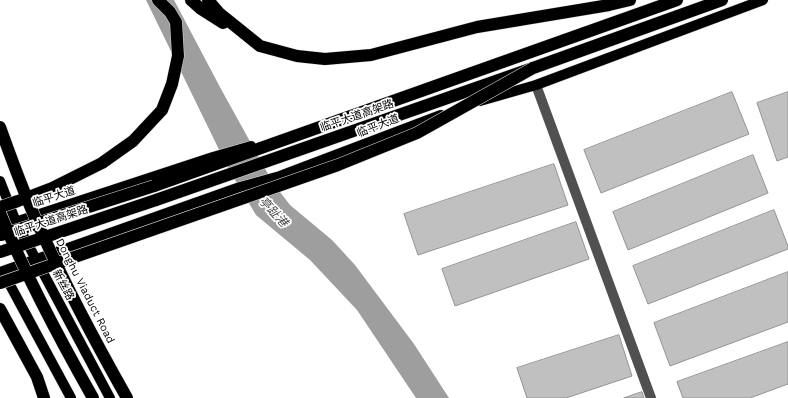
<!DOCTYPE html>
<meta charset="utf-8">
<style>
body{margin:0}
canvas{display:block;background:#fff}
</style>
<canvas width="788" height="398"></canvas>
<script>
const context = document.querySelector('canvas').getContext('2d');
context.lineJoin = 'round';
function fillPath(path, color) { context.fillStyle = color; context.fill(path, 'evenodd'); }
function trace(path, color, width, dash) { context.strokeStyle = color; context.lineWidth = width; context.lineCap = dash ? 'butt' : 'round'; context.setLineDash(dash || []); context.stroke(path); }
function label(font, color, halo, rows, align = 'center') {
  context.font = font + ' "Work Sans","Noto Sans SC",sans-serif'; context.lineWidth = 3.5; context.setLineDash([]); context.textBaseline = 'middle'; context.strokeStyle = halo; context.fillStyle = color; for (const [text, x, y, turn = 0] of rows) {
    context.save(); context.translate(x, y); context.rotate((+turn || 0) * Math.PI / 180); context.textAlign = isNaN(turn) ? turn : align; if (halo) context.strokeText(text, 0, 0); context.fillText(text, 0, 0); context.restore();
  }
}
const water = new Path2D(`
 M146,0H174L221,89L273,183L290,205L332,240L355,265L414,344L449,398H416L357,310L310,260L256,215L228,168Z`);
const building = new Path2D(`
 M732,92L749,134L601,193L584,150Z
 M788,92V157L777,161L757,103Z
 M753,155L768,193L628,250L613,212Z
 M554,164L568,205L418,255L404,214Z
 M774,210L788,246V249L648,304L633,266Z
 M576,222L589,259L455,306L442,269Z
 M788,272V322L670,366L654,323Z
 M619,335L632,376L566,398H527L517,368Z
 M788,342V384L750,398H683L677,382Z
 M642,392L644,398H624Z`);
const minor = new Path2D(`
 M536,85L651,398`);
const major = new Path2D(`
 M480,101L536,85L763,0
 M0,181L16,222L110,398
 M0,227L213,157L251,146
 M0,272L240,187L280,176L441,115
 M4,274L71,398`);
const highway = new Path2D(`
 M191,0L201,9L223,23
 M208,0L219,13L260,46L297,56L325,59L371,55L477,27L609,5L630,0
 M102,163L133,141L162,110L172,84L178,56L176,22L170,12L158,0
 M154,186L677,0
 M156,200L533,68L722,0
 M0,309L37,377L44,398`);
const highwayBridge = new Path2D(`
 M0,127C13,163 26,200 43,235C68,291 97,345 127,398
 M0,207L18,201L52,188L102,163
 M0,213C26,277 59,338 93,398
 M1,235L154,186
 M0,252L156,200
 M0,283L338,165L417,133L533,68`);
const streetNames = [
 ["临平大道高架路",357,116,-19],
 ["临平大道",378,126,-21],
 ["临平大道",54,197,-18],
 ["临平大道高架路",51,221,-18],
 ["新丝路",63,285,62],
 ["Donghu Viaduct Road",85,291,63]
];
const waterNames = [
 ["亭趾港",273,212,47]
];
fillPath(water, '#9e9e9e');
fillPath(building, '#c0c0c0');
trace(building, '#949494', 1);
trace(major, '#dbdbdb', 11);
trace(highway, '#dbdbdb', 13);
trace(minor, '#505050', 10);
trace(major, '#000', 10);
trace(highway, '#000', 12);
trace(highwayBridge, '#dbdbdb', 13, []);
trace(highwayBridge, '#000', 12);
label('11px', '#000', '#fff', streetNames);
label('italic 12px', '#3f3f3f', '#fff', waterNames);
</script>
